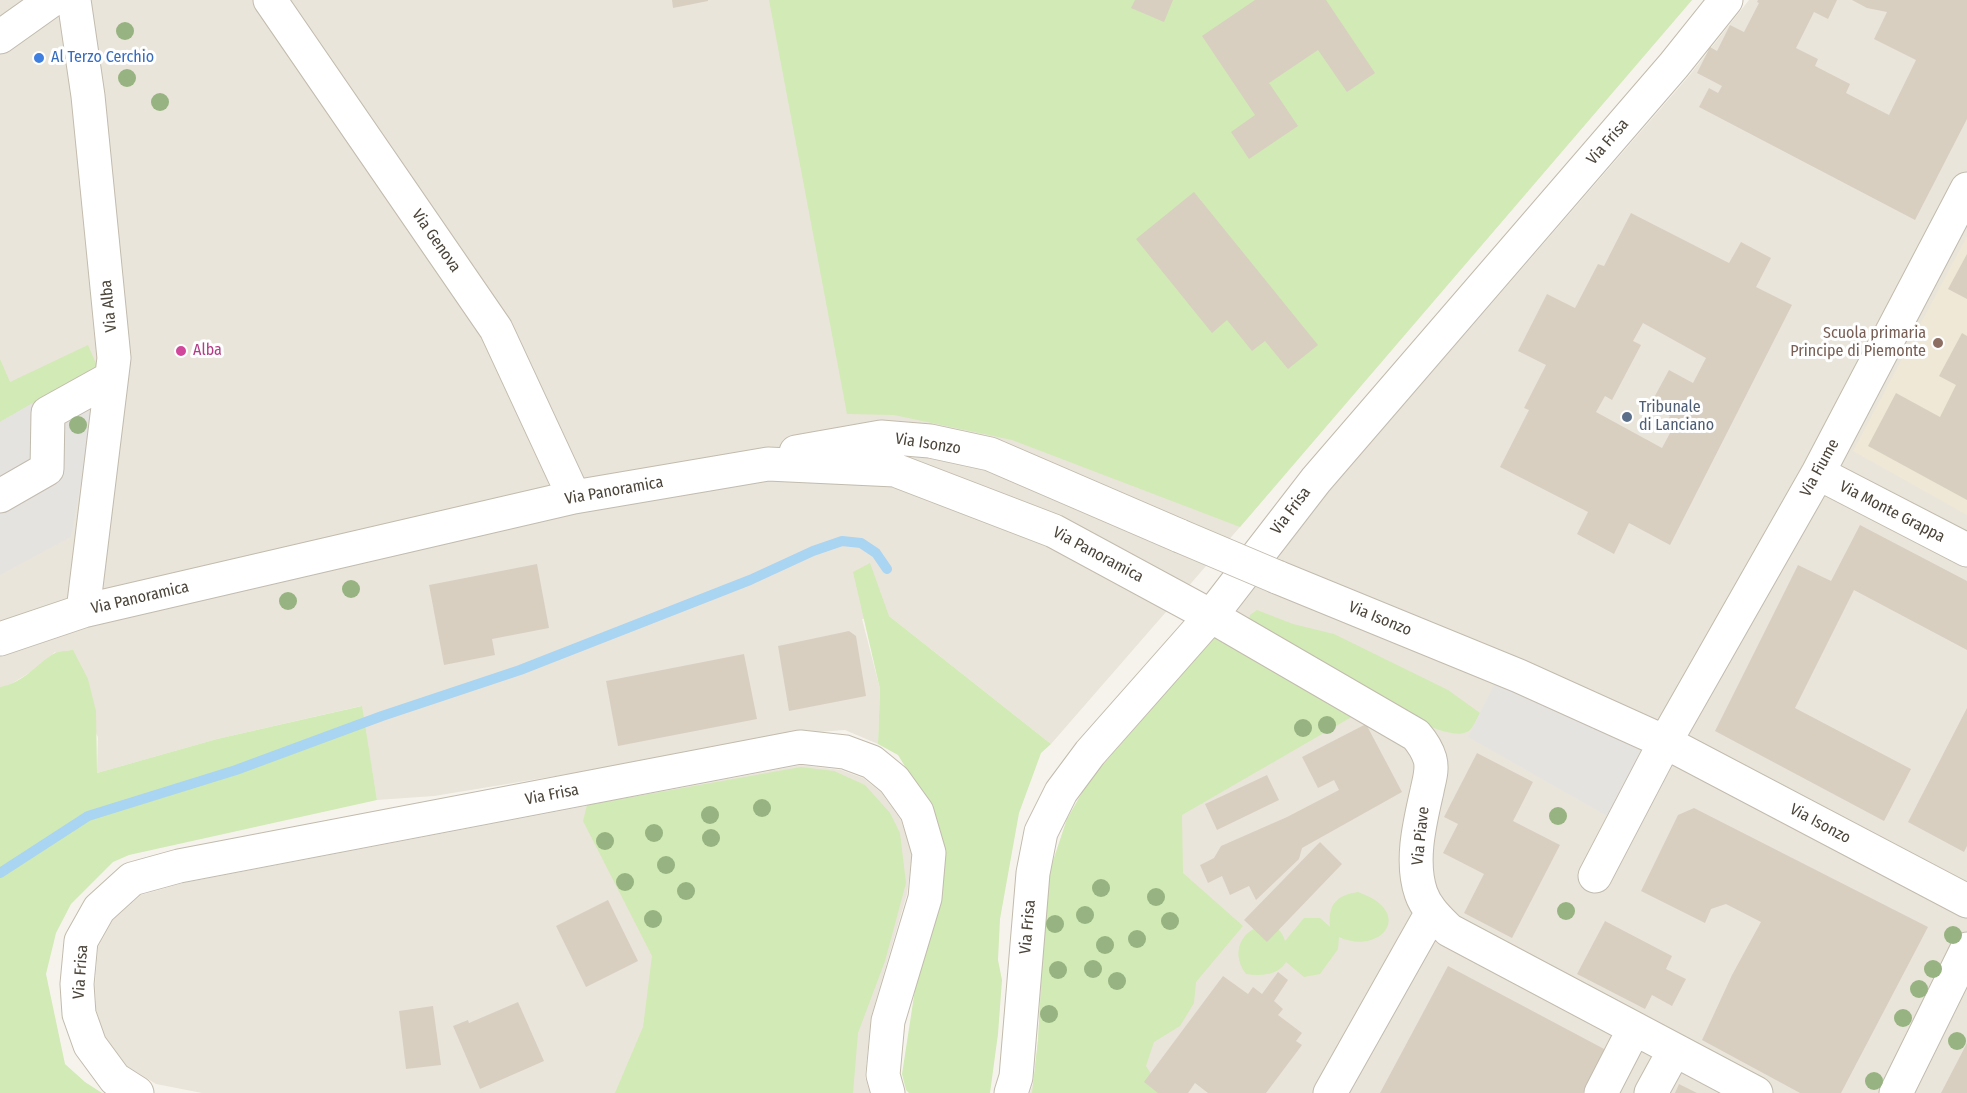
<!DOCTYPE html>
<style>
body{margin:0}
canvas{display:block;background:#f6f3ec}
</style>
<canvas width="1967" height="1093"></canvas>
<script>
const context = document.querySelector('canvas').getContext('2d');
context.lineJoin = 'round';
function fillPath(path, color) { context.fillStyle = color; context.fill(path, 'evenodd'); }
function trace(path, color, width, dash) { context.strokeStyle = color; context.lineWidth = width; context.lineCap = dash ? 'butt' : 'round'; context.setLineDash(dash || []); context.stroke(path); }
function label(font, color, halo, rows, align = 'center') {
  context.font = font + ' "Fira Sans Condensed",sans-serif'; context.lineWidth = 6; context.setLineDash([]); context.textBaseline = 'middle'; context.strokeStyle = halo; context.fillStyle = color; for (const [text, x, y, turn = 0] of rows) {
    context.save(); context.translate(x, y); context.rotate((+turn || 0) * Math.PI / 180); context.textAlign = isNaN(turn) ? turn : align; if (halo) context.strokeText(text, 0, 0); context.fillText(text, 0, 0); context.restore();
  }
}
const residential = new Path2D(`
 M0,0H1692L1240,527L1051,744L889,616L862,619L880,689L878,744L845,730L775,735L623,765L434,796L377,800L361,706L217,739L97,773L98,737L55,652L37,668L8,686L0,687Z
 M1749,0H1967V1093H1030L1034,1080L1038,1040L1047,879L1067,819L1214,637L1225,627L1329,491L1688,77Z
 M801,765L841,770L863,778L881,792L901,820L912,854L907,894L871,1017L865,1077L870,1093H202L156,1084L127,1066L105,1037L96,1010L95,984L98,947L113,920L141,895L183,883Z`);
const education = new Path2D(`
 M1967,236V515L1853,451Z`);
const green = new Path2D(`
 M769,0H1692L1240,527L1012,440L894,415L847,414Z
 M88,345L97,366L0,422V359L10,382Z
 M870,563L889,616L1051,744L1041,753L1019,813L1000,919L998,960L1002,980L998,1034L990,1093H909L906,1090L902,1074L916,983L925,799L898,755L878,744L880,689L853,572Z
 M1257,610L1293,624L1334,634L1448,690L1480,713C1477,718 1474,726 1470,730C1459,740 1431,727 1419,722L1248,624L1250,615Z
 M1214,637L1355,715L1182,815L1183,873L1243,926L1196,982L1194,1003L1180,1026L1154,1042L1146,1066L1163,1093H1032L1038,1040L1047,879L1067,819L1088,782Z
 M73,650L88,679L96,711L97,773L217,739L362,706L377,800L129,855L113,862L71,904L56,933L46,974L65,1064L85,1082L102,1093H0V687C23,683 36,665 53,654C59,651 67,651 73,650Z
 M801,767L834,771L865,785L890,813L900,833L906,883L885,961L858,1033L853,1093H615L643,1027L652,956L583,821L587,805Z
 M1358,892C1417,913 1380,956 1339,937L1338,949L1320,974L1304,977L1286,962C1278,976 1260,976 1246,974C1218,936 1276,906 1285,941L1304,918H1320L1330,927C1328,905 1336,895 1358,892Z`);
const parking = new Path2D(`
 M97,366L85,460L71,537L0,575V422Z
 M1498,677L1641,751L1609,817L1468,737Z`);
const stream = new Path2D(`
 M0,873L88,816L236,770L382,716L520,670L750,580L813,551L842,541L861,543L876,553L887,569`);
const building = new Path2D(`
 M672,0H708V1L673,8Z
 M1135,0H1173L1164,22L1131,8Z
 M1255,0H1326L1375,73L1347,92L1318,50L1269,83L1298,126L1249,159L1231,132L1255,115L1202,36Z
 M1758,0H1837L1828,19L1814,12L1796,48L1818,59L1815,66L1850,84L1846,93L1889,115L1916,60L1874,39L1887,12L1867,8L1852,0H1967V119L1915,220L1699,107L1709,88L1718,93L1722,86L1697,73L1710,47L1717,51L1730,25L1744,32L1759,3L1757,2Z
 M1194,192L1318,345L1288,369L1265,341L1252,351L1227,320L1212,333L1136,239Z
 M1631,213L1729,263L1741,242L1771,258L1756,287L1792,305L1670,545L1629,523L1614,554L1577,534L1588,512L1500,467L1529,410L1524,408L1546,365L1518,351L1547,294L1575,308L1598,264L1604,266ZM1643,323L1706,358L1693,383L1669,370L1650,405L1670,416L1669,418L1676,422L1662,448L1596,412L1605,396L1612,400L1641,345L1633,341Z
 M1967,254V299L1948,289Z
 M1962,333L1967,336V500L1868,446L1896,393L1940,417L1956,385L1939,376Z
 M1860,525L1967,581V650L1854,590L1795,708L1911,769L1884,821L1715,731L1798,565L1831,581Z
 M537,564L549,628L492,639L495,655L444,665L429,585Z
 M849,631L856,636L866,696L789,711L778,646Z
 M744,654L757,719L618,746L606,681Z
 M1967,708V846L1964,852L1908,822Z
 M1366,724L1402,792L1302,848L1299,859L1256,900L1249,886L1230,895L1222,876L1208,883L1200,865L1214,858L1221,846L1287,817L1339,790L1334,780L1318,788L1302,757Z
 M1477,753L1533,782L1513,821L1560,845L1512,938L1464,913L1484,874L1443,853L1458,824L1444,817Z
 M1267,775L1279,800L1217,830L1205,804Z
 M1694,808L1928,927L1841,1093H1800L1702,1040L1732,975L1761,922L1726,904L1711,909L1705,923L1641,891L1678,815Z
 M1320,842L1342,864L1267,942L1244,920Z
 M608,900L638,961L586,987L556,926Z
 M1605,921L1672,956L1666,969L1686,979L1672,1006L1652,995L1645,1009L1577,974Z
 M1448,966L1606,1050L1583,1093H1380Z
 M1278,972L1288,980L1274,1001L1283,1009L1278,1015L1302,1033L1296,1041L1302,1045L1266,1093H1208L1195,1083L1188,1093H1158L1144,1082L1223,976L1248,994L1253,987L1262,994Z
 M518,1002L544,1061L480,1089L453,1026L468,1020L469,1023Z
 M433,1006L441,1065L406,1069L399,1011Z
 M1967,1043V1093H1941Z
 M1679,1084L1697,1093H1675Z`);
const minor = new Path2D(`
 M74,0L88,96L114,358L83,611
 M270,0L496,329L574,497
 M0,37L52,0
 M796,452L881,437L930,441L990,454L1180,536
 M1818,473L1967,550
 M0,496L47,469L48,413L111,378
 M1277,577L1519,676L1665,742L1967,901
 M0,639L83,611L574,497L768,464L895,470L1054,531L1211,616L1416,735C1422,742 1427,749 1430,759C1433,770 1429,780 1427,791C1420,822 1410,861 1421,893C1426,908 1438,919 1449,930L1756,1093
 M1595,876L1665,742L1818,473L1967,189
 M137,1093L115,1079L90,1045L79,1014L77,984L81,941L99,909L132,879L179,866L800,747L845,752L872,762L894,780L917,812L929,853L925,898L888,1021L883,1075L888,1093
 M1011,1093L1016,1077L1033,873L1041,832L1061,792L1090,753L1211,616L1316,480L1674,65L1726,0
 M1330,1093L1432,912
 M1601,1093L1634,1029
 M1651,1093L1674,1051
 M1896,1093L1967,949`);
const minorBridge = new Path2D(`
 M1180,536L1277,577`);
const trees = [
 [125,31],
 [127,78],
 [160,102],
 [78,425],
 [351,589],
 [288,601],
 [1327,725],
 [1303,728],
 [762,808],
 [710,815],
 [1558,816],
 [654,833],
 [711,838],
 [605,841],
 [666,865],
 [625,882],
 [1101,888],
 [686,891],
 [1156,897],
 [1566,911],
 [1085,915],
 [653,919],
 [1170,921],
 [1055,924],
 [1953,935],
 [1137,939],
 [1105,945],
 [1093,969],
 [1933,969],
 [1058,970],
 [1117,981],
 [1919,989],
 [1049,1014],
 [1903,1018],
 [1957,1041],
 [1874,1081]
];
const markers = [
 [39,58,6,"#3f7fe0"],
 [1938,343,6,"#8d6e63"],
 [181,351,6,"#d1479c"],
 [1627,417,6,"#5c6f8a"]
];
const shopNames = [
 ["Al Terzo Cerchio",51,58]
];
const streetNames = [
 ["Via Frisa",1608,142,-49],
 ["Via Genova",436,241,55],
 ["Via Alba",109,306,-96],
 ["Via Isonzo",928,444,9],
 ["Via Fiume",1820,468,-61],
 ["Via Panoramica",614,491,-10],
 ["Via Frisa",1291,511,-53],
 ["Via Monte Grappa",1892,512,27],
 ["Via Panoramica",1098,555,28],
 ["Via Panoramica",140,598,-13],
 ["Via Isonzo",1380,619,22],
 ["Via Frisa",552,795,-11],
 ["Via Isonzo",1820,824,28],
 ["Via Piave",1421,836,-84],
 ["Via Frisa",1028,927,-85],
 ["Via Frisa",81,972,-86]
];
const educationNames = [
 ["Scuola primaria",1926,334],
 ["Principe di Piemonte",1926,352]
];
const hotelNames = [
 ["Alba",193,351]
];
const serviceNames = [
 ["Tribunale",1639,408],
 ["di Lanciano",1639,426]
];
fillPath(residential, '#eae5da');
fillPath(education, '#efe8d6');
fillPath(green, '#d2eab5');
fillPath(parking, '#e5e3e0');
trace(stream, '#a9d4f2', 10);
fillPath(building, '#d8cfc1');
trace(minor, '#c2bbae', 35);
trace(minor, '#fff', 33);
trace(minorBridge, '#c2bbae', 35, []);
trace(minorBridge, '#fff', 33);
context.fillStyle = '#97b381';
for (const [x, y] of trees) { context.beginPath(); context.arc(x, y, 9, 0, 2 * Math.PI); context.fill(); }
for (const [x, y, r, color] of markers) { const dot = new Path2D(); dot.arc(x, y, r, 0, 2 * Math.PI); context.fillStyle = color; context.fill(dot); trace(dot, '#fff', 2); }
label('16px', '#366cbe', '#fff', shopNames, 'left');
label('16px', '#4b4439', '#fff', streetNames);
label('16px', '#785e54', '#fff', educationNames, 'right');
label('16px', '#b23c85', '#fff', hotelNames, 'left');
label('16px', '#4e5e75', '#fff', serviceNames, 'left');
</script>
